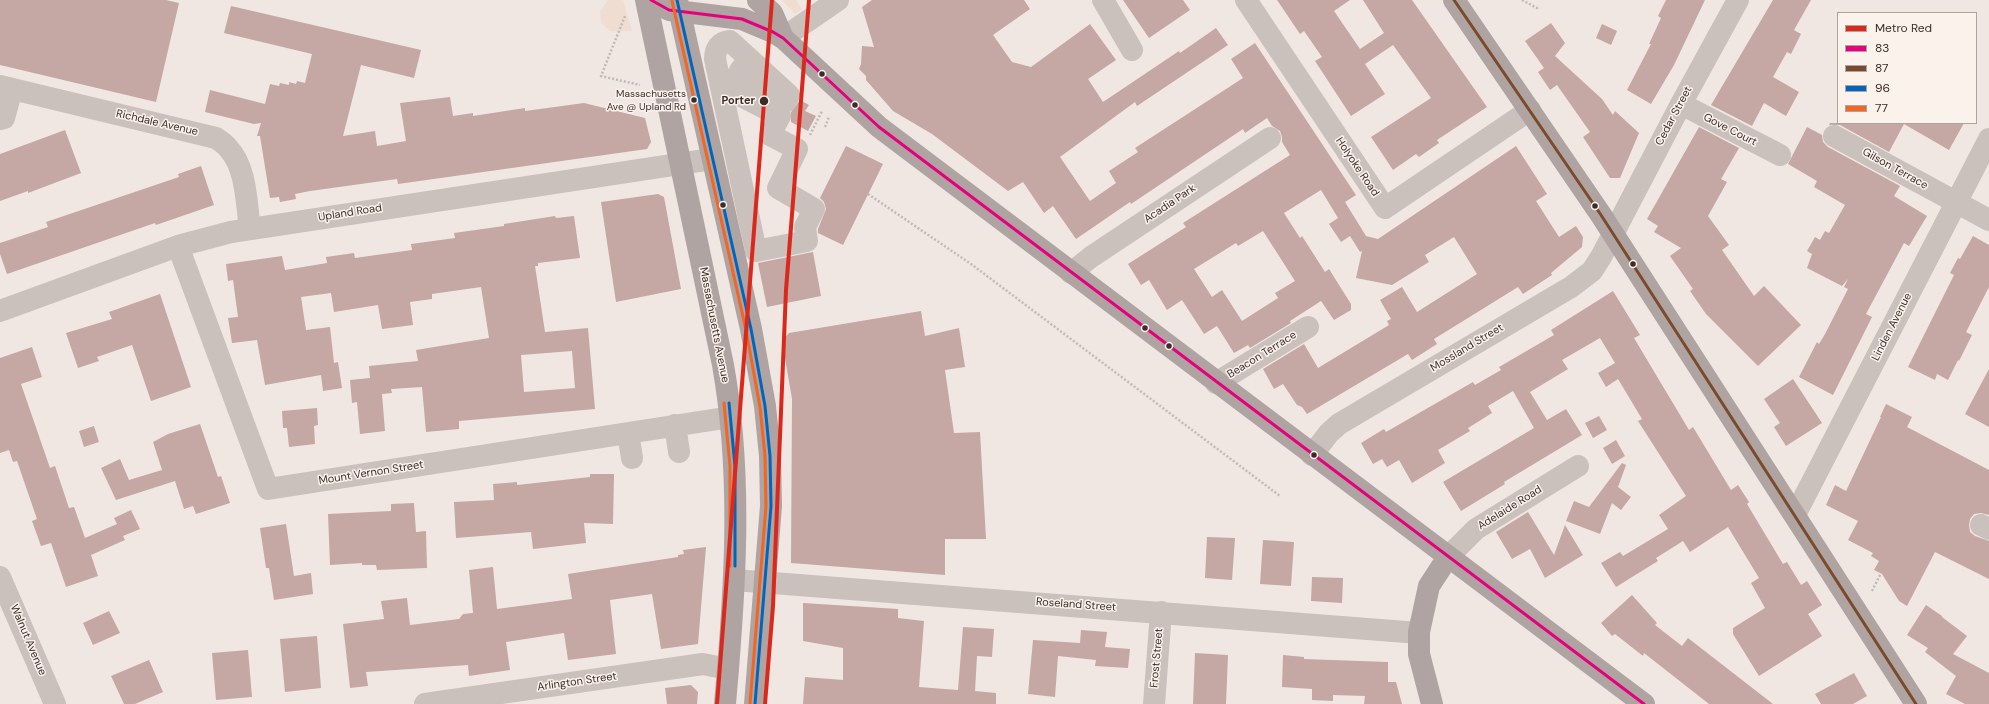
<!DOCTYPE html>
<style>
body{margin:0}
#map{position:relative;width:1989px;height:704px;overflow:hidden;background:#f0e7e3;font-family:"DM Sans",sans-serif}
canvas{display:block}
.legend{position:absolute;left:1837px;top:12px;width:140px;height:112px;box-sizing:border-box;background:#fcf2ec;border:1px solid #afa39e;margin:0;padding:5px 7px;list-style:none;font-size:12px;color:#3b2c29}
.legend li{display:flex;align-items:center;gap:8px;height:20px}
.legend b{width:20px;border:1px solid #afa39e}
</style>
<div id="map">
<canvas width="1989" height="704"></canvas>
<ul class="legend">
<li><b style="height:5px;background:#da291c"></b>Metro Red</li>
<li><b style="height:5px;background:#e5007d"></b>83</li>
<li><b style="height:5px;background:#7a4b2a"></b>87</li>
<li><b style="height:5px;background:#0065bd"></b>96</li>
<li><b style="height:5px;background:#f26522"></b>77</li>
</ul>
</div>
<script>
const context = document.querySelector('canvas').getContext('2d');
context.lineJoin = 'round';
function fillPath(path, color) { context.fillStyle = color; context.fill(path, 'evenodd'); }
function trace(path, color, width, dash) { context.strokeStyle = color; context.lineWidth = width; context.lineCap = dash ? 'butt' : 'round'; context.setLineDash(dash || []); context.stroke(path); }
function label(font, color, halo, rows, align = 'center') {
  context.font = font + ' "DM Sans",sans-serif'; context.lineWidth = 3; context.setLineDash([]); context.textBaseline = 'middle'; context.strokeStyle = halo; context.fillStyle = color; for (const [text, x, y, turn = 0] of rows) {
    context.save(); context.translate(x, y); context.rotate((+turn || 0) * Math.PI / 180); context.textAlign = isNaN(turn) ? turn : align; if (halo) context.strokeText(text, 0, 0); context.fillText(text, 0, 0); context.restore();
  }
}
const plaza = new Path2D(`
 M608,0H623L632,31H610L601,23L600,11Z
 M782,0H796L802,9L795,14Z`);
const building = new Path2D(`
 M0,0H166L179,3L156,102L0,65Z
 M872,0H1024L1030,9L993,35L1012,62L1031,67L1090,24L1116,60L1088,79L1103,102L1179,51L1180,53L1216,28L1228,45L1137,106L1135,102L1060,157L1090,201L1116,183L1109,171L1138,152L1135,148L1243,78L1231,59L1255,43L1356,195L1345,202L1366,236L1378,239L1516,146L1547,194L1536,201L1559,237L1576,226L1583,237L1582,247L1551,273L1552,275L1523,294L1518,287L1434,339L1437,344L1412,360L1408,354L1307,414L1302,407L1297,405L1283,384L1274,389L1263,369L1304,344L1318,368L1389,325L1387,321L1391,319L1380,300L1402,287L1417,312L1477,274L1454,237L1425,255L1429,262L1392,285L1356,278L1362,251L1360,252L1350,236L1341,242L1329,224L1338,218L1321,190L1284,213L1300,238L1302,236L1325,272L1329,269L1351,304V310L1334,320L1321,301L1290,321L1291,323L1250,348L1248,345L1234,353L1217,326L1204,334L1182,300L1167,310L1149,280L1141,285L1128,264L1186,227L1183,223L1290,155L1282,142V137L1280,131L1272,126L1267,118L1245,133L1243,129L1131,204L1130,202L1076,239L1053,206L1044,213L1023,182L1008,191L932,134L893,111L866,80V76L859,69L861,64L862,46L874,47L862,7ZM1263,231L1295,281L1275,293L1278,298L1242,321L1222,290L1212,297L1194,269L1236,243L1238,246Z
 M1123,0H1183L1190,10L1149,38Z
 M1277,0H1350L1334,11L1360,49L1384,33L1363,0H1412L1487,107L1437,140L1439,143L1419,157L1416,154L1393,170L1371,137L1431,98L1393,45L1365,64L1385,94L1351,116L1315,61L1322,57L1304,31L1300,34Z
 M1666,0H1705L1674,65L1651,104L1627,90L1651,44H1649L1661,18L1658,16Z
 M1773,0H1811L1794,30L1801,34L1791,54L1787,52L1773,77L1799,92L1786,116L1764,103L1752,126L1711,105Z
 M231,6L421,50L414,78L361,65L343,136L375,131L377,146L406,141L400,103L450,97L453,116L473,113V116L525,108V111L584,103L645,118L651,142L647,149L398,184L397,179L310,191L295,194L296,199L280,202L279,197L270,198L260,136H257L261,123L254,124L205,112L210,90L265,104L270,84L279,86L280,83L289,85V82L296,84L297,81L305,83L312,54L224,33Z
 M1551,23L1565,43L1555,56L1602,99L1613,115L1615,111L1639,133L1620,178H1610L1583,137L1590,132L1571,105L1557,85L1550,90L1538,72L1544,68L1525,41Z
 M1602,24L1617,31L1611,45L1596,38Z
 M800,100L809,105L805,111L816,116L808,131L791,122V112Z
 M1830,123H1964L1949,150L1904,124L1889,152L1840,125H1829Z
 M1699,127L1739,148L1721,179L1727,182L1708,216L1729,245L1722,250L1754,296L1764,286L1801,325L1758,366L1706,314L1690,291L1693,289L1670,256L1681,248L1654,232L1658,226L1647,219Z
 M1807,127L1822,135L1823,142L1828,147L1900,186L1894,196L1927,216L1909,246L1904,243L1866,314L1872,317L1833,395L1799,377L1817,342L1819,344L1825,334L1848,289L1844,287L1848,279L1842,286L1807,268L1812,254L1807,251L1815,237L1820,240L1825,231L1829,233L1845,205L1814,187L1817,181L1788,164Z
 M65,130L81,173L28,193V191L0,201V154Z
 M846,146L883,164L843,245L818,233V229L826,209L824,202L820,198Z
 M201,166L214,205L156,225L155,223L7,274L0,254V243L48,227L46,222L179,177L178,174Z
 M658,194L664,197L681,289L616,302L601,202Z
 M555,216L556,218L574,216L580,258L538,263V266H535L545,332L588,328L595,409L459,421V429L426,432L422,387L391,389L392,393L382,394L385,431L360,434L357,402L352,403L350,380L370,378L369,366L418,361L416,350L489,338L481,287L432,294V299L410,302L413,325L382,329L378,305L334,312L331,293L301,297L306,330L330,327L334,363L338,362L342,388L323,391L321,375L265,385L257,340L232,343L228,318L238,317L233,280L228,281L226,264L282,256L285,270L327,263L326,257L354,253L355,258L412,250L411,244L455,238L454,233L504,226V224ZM572,351L575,388L524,392L521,355Z
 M1973,236L1989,245V287L1966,332L1972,335L1959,361L1958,360L1948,380L1937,374L1935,380L1908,367L1954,275L1950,273L1958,258L1960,259Z
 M813,252L821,296L767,307L758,263Z
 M1613,291L1640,335L1634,338L1689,430L1693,427L1731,490L1738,485L1749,502L1747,504L1783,564L1787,562L1801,585L1807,581L1822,605L1808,614L1822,636L1759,676L1733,634V628L1765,608L1751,583L1759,578L1728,527L1690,552L1683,541L1656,558L1658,561L1616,587L1601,563L1620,552L1623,556L1668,529L1659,515L1686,496L1638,421L1642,419L1618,379L1606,387L1598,373L1615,363L1600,338L1562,360L1568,369L1530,392L1547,420L1566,409L1582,435L1504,482L1505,484L1461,511L1443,482L1534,428L1513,391L1488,406L1492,413L1468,428L1470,431L1438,450L1445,463L1412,483L1399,460L1387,467L1382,459L1373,464L1361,443L1384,429L1386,432L1473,382L1475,385L1501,370L1499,367L1554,335L1551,330Z
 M160,294L191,387L151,401L132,345L97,357L99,361L78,368L66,333L112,319L109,312Z
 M921,311L925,336L959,328L965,367L945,370L954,433L980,432L986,539H945V575L791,563L792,399L782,341L789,333Z
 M32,347L42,377L21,384L50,468L55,466L69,508L74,507L85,538L117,524L114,518L131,510L140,529L123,536L125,540L91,555L98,576L66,587L51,543L41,546L32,521L37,519L17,461L13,462L9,450L0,453V358Z
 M1989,369V427L1965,414Z
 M1793,379L1822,423L1786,446L1774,427L1780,423L1764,399Z
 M1886,404L1912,417L1907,427L1989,470V515L1981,513L1974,514L1970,519L1969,525L1970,532L1975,536L1989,541V579L1935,552L1907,606L1899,601L1882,574L1874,570L1879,561L1871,556L1873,553L1848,540L1858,521L1826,505L1835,485L1846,491L1881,417H1880Z
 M317,408L318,425L314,426L315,444L289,447L287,428H283L282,411Z
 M1599,416L1607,430L1593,438L1585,423Z
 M200,424L218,477L221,476L230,503L196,514L193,506L184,509L175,481L116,500L101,468L120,459L129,480L162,470L153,442L168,434Z
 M94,426L99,442L84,447L79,431Z
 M1616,440L1625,456L1612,464L1603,448Z
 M1622,463L1626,465L1618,487L1631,497L1621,510L1612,503L1600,534L1566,521L1574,501L1589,507Z
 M590,474H614L613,524L584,523L586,543L533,549L531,532L456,538L454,502L494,500L493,484L517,482V485L590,477Z
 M414,503L416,532L426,531L427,568L377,570L376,565H362V563L330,565L328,514L391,511V504Z
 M1528,512L1554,555L1565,525L1583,555L1545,578L1530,549L1512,559L1496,532Z
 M286,524L294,576L311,573L313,594L274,600L269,568H266L260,528Z
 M1207,537L1235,538L1232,580L1205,578Z
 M1263,540L1294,542L1291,586L1260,584Z
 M706,547L698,644L661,649L652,594L610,600L616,654L568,660L564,633L506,642L510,670L469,676L468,665L366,672L368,686L350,688L343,624L384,619L381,601L407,598L410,625L459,619L463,614L473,613L469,570L493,567L497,609L572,599L568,574L678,557V555L684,554L683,550Z
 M1312,577L1343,578L1342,603L1311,601Z
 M1632,595L1657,623L1655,625L1682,646L1688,638L1773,704H1709L1644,653L1643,656L1615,634L1612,636L1601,623Z
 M803,603L898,609V618L924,621L919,687L958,690L963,627L994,629L992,657L977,656L975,691L996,693V704H803L805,677L843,680V648L803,641Z
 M1926,605L1942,616V617L1967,636L1953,654L1989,673V704H1965L1946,694L1956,676L1925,652L1928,648L1907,635Z
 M109,611L120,633L93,645L83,623Z
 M1081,630L1107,632L1105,647L1130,649L1128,668L1095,666L1096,660L1058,656L1055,697L1028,694L1033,640L1080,643Z
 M317,636L321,688L285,692L280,639Z
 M248,650L252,697L216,700L212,653Z
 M1195,653L1228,655L1226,704H1193Z
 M1283,655L1304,657V659L1388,662V682H1396L1402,704H1364L1365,696L1333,695V701L1312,700V689L1282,687Z
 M149,660L163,692L135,704H124L111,676Z
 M1854,673L1867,696L1853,704H1821L1815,694Z
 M691,685L698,692L697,704H667L665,688Z`);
const path = new Path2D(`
 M1522,0L1537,8L1538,6
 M625,16L601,76L640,85
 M825,127L829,117
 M810,135L822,111
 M868,194L971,264L1280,496
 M1872,591L1881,573`);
const minor = new Path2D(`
 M1103,0L1132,50
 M1246,0L1385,208L1530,110
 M783,38L838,0
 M730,41L789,95L786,101L758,87L761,80L741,69L736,78L743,97L780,116L770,135L797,149L778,188L814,209L805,227L807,241L756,251L715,59C715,49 719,42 730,41Z
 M0,86L216,138C220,141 225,144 228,148C247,168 246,203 250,228
 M1681,104L1780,155
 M0,119L4,118L12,89
 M1834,136L1989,220
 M178,246L268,489L731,417
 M1071,273L1091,257L1270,138
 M0,311L178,246L231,232L712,159
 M1216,383L1308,327
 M675,425L679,452
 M628,433L632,458
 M1312,455L1329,433L1339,424L1571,287L1592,271L1601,257L1681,104L1738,0
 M1795,515L1989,139
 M1981,525L1989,529
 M1448,557L1476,529L1578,466
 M0,577L55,704
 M734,580L1419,633
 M425,704L703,664L728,669
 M1154,704L1161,612`);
const major = new Path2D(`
 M646,0L723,365C743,477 735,591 725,704
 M651,0L669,10L742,19L773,32L783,38L879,127L1644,704
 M677,0L751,329L765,406L770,456L771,506L755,704
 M758,0L772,13L783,38
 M1454,0L1601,215L1916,704
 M1432,704L1419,654V632L1429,586L1448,557`);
const bus1 = new Path2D(`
 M651,0L669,10L742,19L773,32L783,38L879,127L1644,704`);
const bus2 = new Path2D(`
 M1454,0L1601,215L1916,704`);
const bus3 = new Path2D(`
 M677,0L751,329L765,406L770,456L771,506L755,704
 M729,403L735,466V566`);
const bus4 = new Path2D(`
 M672,1L746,330L760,407L765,456L766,506L750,704
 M724,403L730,466V566`);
const metro1 = new Path2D(`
 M717,704L772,0
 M765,704L773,606L786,290L809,0`);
const markers = [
 [822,74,3.5,"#3b2c29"],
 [694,100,3.5,"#3b2c29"],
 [764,101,5,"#3b2c29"],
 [855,105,3.5,"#3b2c29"],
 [723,205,3.5,"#3b2c29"],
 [1595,206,3.5,"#3b2c29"],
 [1633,264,3.5,"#3b2c29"],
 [1145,328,3.5,"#3b2c29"],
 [1169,346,3.5,"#3b2c29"],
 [1314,455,3.5,"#3b2c29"]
];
const busNames = [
 ["Massachusetts",686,94],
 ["Ave @ Upland Rd",686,107]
];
const stopNames = [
 ["Porter",755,101]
];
const streetNames = [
 ["Cedar Street",1674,116,-62],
 ["Richdale Avenue",157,123,13],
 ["Gove Court",1730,130,27],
 ["Holyoke Road",1357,167,56],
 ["Gilson Terrace",1895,169,29],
 ["Acadia Park",1170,204,-34],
 ["Upland Road",350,213,-9],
 ["Massachusetts Avenue",714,325,79],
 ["Linden Avenue",1892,327,-63],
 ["Mossland Street",1467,348,-31],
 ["Beacon Terrace",1262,355,-32],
 ["Mount Vernon Street",371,473,-9],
 ["Adelaide Road",1510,508,-32],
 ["Roseland Street",1076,605,4],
 ["Walnut Avenue",28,640,67],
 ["Frost Street",1157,658,-85],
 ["Arlington Street",577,682,-8]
];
fillPath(plaza, '#efddd2');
fillPath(building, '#c5a7a3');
trace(path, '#c2b8b5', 2.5, [2, 2]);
trace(minor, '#cac0bc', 22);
trace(major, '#afa4a1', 22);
trace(bus1, '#e5007d', 3);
trace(bus2, '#7a4b2a', 3);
trace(bus3, '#0065bd', 3);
trace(bus4, '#f26522', 3);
trace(metro1, '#da291c', 4);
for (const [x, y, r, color] of markers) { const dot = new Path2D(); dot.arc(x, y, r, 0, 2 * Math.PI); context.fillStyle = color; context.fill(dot); trace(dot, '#fcf2ec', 1.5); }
label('10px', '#3b2c29', '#fcf2ec', busNames, 'right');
label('bold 11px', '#3b2c29', '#fcf2ec', stopNames, 'right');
label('11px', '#3b2c29', '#fcf2ec', streetNames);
</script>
